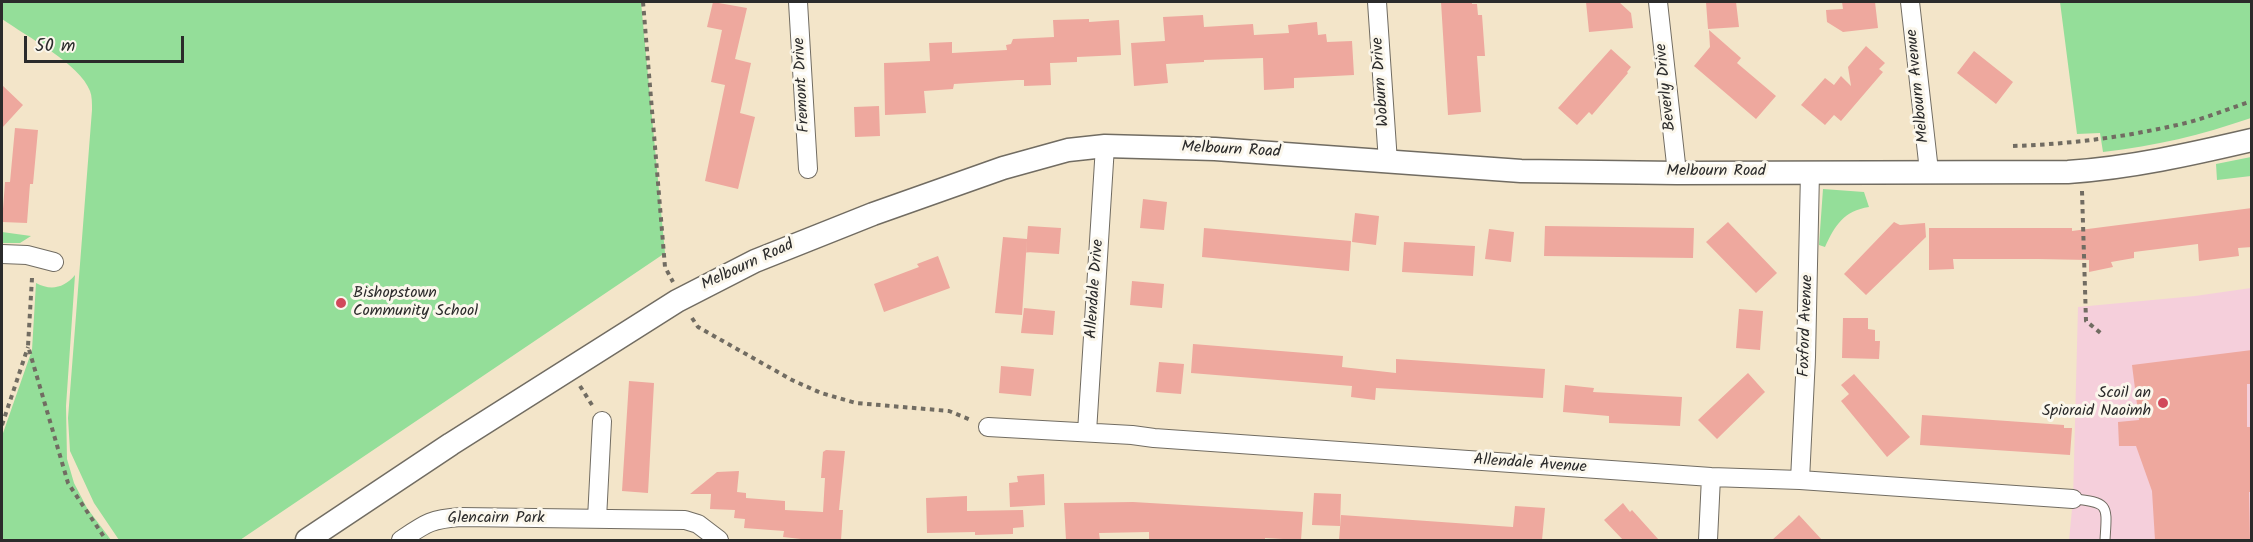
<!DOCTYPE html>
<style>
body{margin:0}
#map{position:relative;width:2253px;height:542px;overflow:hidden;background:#f3e5c9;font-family:Kalam,sans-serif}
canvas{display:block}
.frame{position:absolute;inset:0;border:3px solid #2b2b2b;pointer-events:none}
.scale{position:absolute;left:24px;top:36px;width:160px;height:27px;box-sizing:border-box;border:3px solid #2b2b2b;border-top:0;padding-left:8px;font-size:18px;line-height:21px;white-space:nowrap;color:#2b2b2b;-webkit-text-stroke:4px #fbf7ec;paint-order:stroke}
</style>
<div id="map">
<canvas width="2253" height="542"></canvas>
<div class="frame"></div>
<div class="scale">50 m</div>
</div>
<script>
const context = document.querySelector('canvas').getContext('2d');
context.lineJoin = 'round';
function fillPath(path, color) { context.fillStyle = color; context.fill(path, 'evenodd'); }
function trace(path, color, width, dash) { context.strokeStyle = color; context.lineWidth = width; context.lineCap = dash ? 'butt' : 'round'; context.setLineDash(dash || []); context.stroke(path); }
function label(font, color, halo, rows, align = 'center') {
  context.font = font + ' Kalam,sans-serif'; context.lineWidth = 6; context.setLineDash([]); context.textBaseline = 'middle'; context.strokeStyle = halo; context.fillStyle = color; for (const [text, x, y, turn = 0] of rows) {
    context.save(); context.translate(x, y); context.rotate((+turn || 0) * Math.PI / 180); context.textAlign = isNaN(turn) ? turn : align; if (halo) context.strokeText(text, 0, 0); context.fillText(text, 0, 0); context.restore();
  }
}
const built = new Path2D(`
 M2251,288V540H2069L2073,499L2078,307L2195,296Z`);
const green = new Path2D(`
 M2,2H641L665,253L240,540H119L94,503L70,451L68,418L92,110C92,103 92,96 90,91C80,64 26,36 2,19Z
 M2060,2H2251V118C2201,135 2156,146 2103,152L2100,133L2077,134Z
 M2251,157V176L2217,180L2216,164Z
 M1823,189L1864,192L1869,207C1844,211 1835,225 1825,247L1819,245Z
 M2,232L31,236L20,243H2Z
 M75,275L66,406L67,459L74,483L87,508L111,540H2V436L32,350L36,283C51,291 64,288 75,275Z`);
const building = new Path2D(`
 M713,2L747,8L735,59L751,63L740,113L755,117L738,189L705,181L725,85L711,82L722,30L707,27Z
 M1441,2H1472V4H1477L1478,15H1482L1485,56H1477L1481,112L1448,115Z
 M1586,2H1619L1631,13L1633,28L1589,32Z
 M1706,2H1736L1739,27L1708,29Z
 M1842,2H1875L1878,28L1843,32L1827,22L1826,10L1843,9Z
 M1203,15L1204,27L1253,24L1254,35L1289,33L1288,25L1317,22L1318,35L1326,34L1327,42L1352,41L1354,75L1294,78V88L1264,90L1263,58L1204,60V62L1166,64L1168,83L1134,86L1131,43L1165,41L1163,17Z
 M1089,19V22L1119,20L1121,55L1077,57V62L1050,63L1051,85L1024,86V80H1017L954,84L953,89L924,91L926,113L885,115L884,63L930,61L929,43L952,42V53L1007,50L1006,45L1011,44L1013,39L1054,37L1053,20Z
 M1709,30L1741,58L1737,63L1776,96L1756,119L1694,66L1710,47Z
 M1866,46L1885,63L1879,69L1883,72L1841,121L1834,115L1825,125L1801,105L1825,78L1834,85L1841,76L1851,86L1848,67Z
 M1611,49L1631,67L1627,72L1628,73L1592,115L1589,112L1577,125L1558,108Z
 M1974,51L2013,82L1996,104L1957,73Z
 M2,85L23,105L2,128Z
 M879,106L880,136L855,137L854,107Z
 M15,128L38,130L33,184H30L27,223L2,222L5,182H10Z
 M1143,199L1167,202L1164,230L1140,228Z
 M2252,208V247L2238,248L2239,256L2199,261L2198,244L2134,252V258L2111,262L2113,267L2089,272V260L2038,259H1953L1954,269L1929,270V228H2072V231Z
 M1355,213L1379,216L1376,245L1352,242Z
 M1728,222L1777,273L1756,293L1706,242Z
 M1894,222L1900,225L1925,223L1926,237L1866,295L1844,274Z
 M1028,226L1061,228L1059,254L1026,252Z
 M1545,226L1694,228L1693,258L1544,256Z
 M1204,228L1351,241L1349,271L1202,257Z
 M1489,229L1514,232L1511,262L1485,259Z
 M1003,237L1027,239L1022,315L995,313Z
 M1404,242L1475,246L1473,276L1402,272Z
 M938,256L950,288L884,312L874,284L919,267L917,264Z
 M1132,281L1164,284L1162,308L1130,305Z
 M1024,308L1055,311L1053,335L1021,333Z
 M1739,309L1763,311L1760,350L1736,348Z
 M1843,318H1868V329L1875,330V341H1880L1879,359L1842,358Z
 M1193,344L1343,356L1342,367L1396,373V359L1545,369L1543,398L1376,388L1375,400L1351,397L1352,386L1191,373Z
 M2252,350V384H2247V427H2252V492H2249L2250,540H2155L2152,491L2136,446H2119L2118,422L2139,420L2132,365Z
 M1159,362L1184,364L1181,394L1156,392Z
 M1001,366L1034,369L1031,396L999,393Z
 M1748,373L1765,392L1717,439L1698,420Z
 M1854,374L1910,437L1887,457L1841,401L1849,394L1841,385Z
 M629,381L654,383L648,493L622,491Z
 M1565,385L1594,388L1593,392L1682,397L1680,426L1609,423V416L1563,412Z
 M1922,415L2064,425V428H2072L2070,455L1920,445Z
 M826,450L845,451L839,510H843L841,540H801V539L783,537L784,531L744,528L745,519L734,518L735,510L710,509L711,494H690L717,472L739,471L737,492L746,493V498L785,501V510L823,512L825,478H821L823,452Z
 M1044,474L1045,505L1010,507L1009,483L1018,482L1017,476Z
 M1314,493L1341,494L1340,526L1312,525Z
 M967,496V511L1023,510L1024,527L1013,528V534L975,535V532L927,533L926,498Z
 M1133,502L1303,512L1301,540L1265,538V540H1149V532L1099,533L1100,540H1066L1064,503Z
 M1623,503L1630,512L1632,510L1659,540H1623L1604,520Z
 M1515,506L1545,508L1542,540H1339L1341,515L1513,527Z
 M1799,515L1822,540H1772L1792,522Z`);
const path = new Path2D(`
 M643,2L665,267L673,282
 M2013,146C2074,144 2132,136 2190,122C2211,116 2231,108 2252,101
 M2082,191L2086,321L2103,335
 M32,278L28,346L68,483L106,540
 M692,318L698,327L792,380L821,393L856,403L949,411L971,420
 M580,386L592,405
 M2,425L28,347`);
const service = new Path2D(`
 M2073,499C2110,502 2107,506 2105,540`);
const minor = new Path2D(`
 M798,2L808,169
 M1377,2L1388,162
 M1658,2L1677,173
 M1910,2L1929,171
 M2,254L27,255L54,262
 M988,427L1132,435L1154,438L1711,477L1800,480L2073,499
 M1087,432L1105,146
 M1800,480L1806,357L1810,172
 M597,519L602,421
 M401,540C426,523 431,519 461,517L685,520L698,524L719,540
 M1708,540L1711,477`);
const tertiary = new Path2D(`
 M307,540L451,444L677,301L755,261L873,214L1003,168L1068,150L1105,146L1215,149L1521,171L1677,173L2068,172C2130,168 2192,154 2252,140`);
const markers = [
 [341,303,6,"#d1495b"],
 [2163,403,6,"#d1495b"]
];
const streetNames = [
 ["Woburn Drive",1382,82,-94],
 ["Fremont Drive",803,85,-93],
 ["Melbourn Avenue",1919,86,-96],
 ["Beverly Drive",1667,87,-96],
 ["Melbourn Road",1231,151,3],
 ["Melbourn Road",1716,172],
 ["Melbourn Road",748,266,-25],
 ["Allendale Drive",1096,289,-86],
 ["Foxford Avenue",1807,326,-88],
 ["Allendale Avenue",1530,465,4],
 ["Glencairn Park",496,519]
];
const poiNames = [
 ["Bishopstown",353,294],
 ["Community School",353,312],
 ["Scoil an",2151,394,"right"],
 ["Spioraid Naoimh",2151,412,"right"]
];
fillPath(built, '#f5cfdb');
fillPath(green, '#94de99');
fillPath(building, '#eea89e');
trace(service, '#716c62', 11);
trace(minor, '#716c62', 20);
trace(tertiary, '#716c62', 25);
trace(path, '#716c62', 4, [4.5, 4.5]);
trace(service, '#fff', 9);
trace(minor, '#fff', 18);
trace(tertiary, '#fff', 22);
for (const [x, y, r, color] of markers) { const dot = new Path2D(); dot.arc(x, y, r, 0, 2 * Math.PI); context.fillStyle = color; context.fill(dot); trace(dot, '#fbf7ec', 2); }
label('16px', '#2b2b2b', '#fbf7ec', streetNames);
label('16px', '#2b2b2b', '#fbf7ec', poiNames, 'left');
</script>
